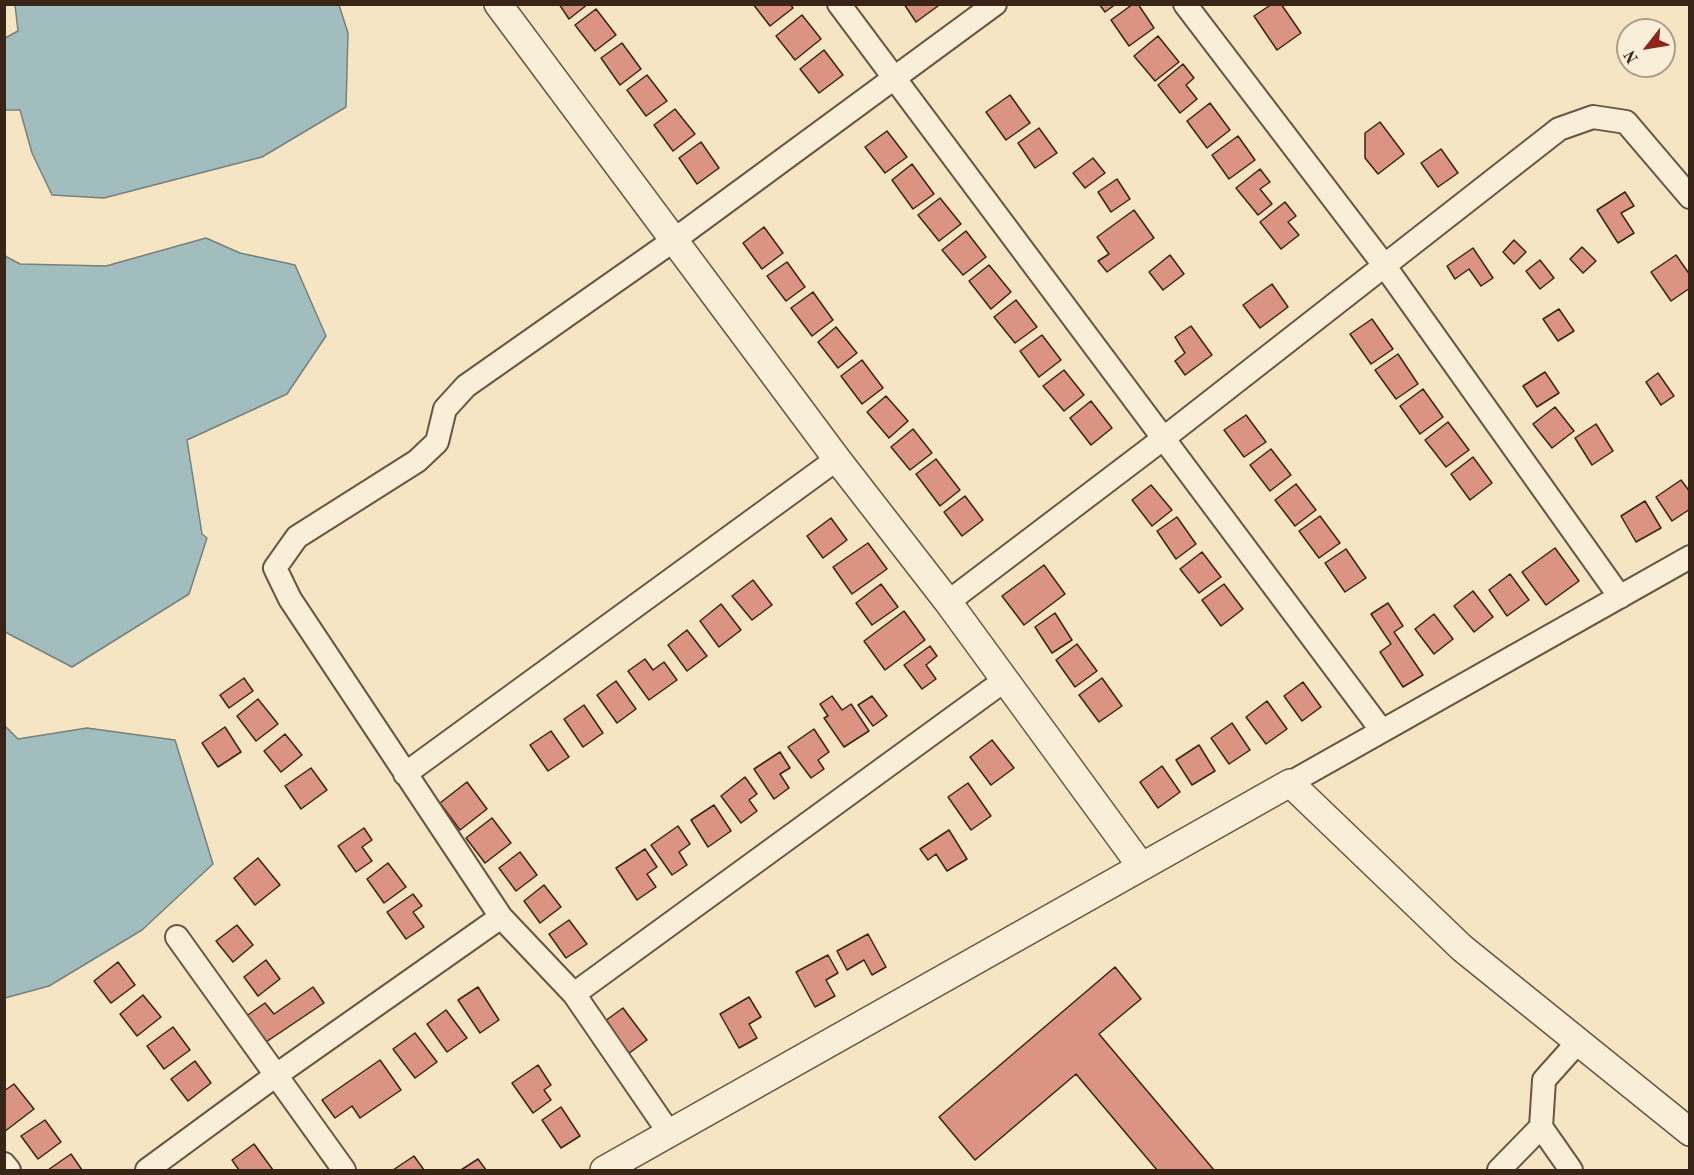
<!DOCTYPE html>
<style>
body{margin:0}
#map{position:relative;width:1694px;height:1175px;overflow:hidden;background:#f6e5c2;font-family:"Old Standard TT",serif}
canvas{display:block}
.frame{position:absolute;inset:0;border:6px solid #392518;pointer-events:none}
.north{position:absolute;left:1616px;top:18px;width:60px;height:60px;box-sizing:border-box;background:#f9eed7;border:2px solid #ac9e8b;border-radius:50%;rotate:239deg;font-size:16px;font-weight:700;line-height:24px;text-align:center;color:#392518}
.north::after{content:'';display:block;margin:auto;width:21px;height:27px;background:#8f2418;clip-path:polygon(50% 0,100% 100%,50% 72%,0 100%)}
</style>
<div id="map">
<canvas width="1694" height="1175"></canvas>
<div class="frame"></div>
<div class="north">N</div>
</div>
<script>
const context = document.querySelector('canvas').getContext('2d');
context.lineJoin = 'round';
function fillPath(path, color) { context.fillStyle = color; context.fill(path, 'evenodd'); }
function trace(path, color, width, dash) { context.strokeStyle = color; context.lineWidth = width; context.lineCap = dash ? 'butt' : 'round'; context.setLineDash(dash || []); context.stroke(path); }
const water = new Path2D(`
 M15,5H339L348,33L346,107L262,157L104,198L52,195L32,153L20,110H5V38L18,31Z
 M206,238L240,253L295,265L326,336L287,394L187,440L202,534L207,538L189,594L72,667L5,632V256L20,264L106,266Z
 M4,725L18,739L87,728L175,740L213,864L142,930L49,986L5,998Z`);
const building = new Path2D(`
 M559,4H588L569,19Z
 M753,4H790L793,8L770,26Z
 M904,4H936L938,6L916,22Z
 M1099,4H1116L1105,12Z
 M1133,4H1138L1154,28L1129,46L1111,20Z
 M1272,4H1281L1301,33L1277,50L1254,16Z
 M596,9L616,35L595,51L575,25Z
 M802,15L821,39L795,60L776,36Z
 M1158,36L1179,62L1155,81L1134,56Z
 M622,43L641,69L620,85L601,58Z
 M824,50L843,75L819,93L800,69Z
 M1183,64L1194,78L1186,85L1197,99L1180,113L1158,85Z
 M647,75L667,101L646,116L627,90Z
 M1010,95L1030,123L1006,140L986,112Z
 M1210,103L1230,130L1207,148L1187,121Z
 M675,109L695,134L673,151L654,125Z
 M1380,122L1404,154L1378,174L1365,158V133Z
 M1039,128L1057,153L1035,168L1018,143Z
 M887,131L907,157L885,173L865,147Z
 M1238,136L1255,160L1229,179L1212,155Z
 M701,142L719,168L697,184L679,158Z
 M1441,149L1458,173L1438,187L1421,163Z
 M1093,158L1105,173L1085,188L1073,173Z
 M912,164L934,194L913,209L892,180Z
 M1260,169L1270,182L1260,189L1272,204L1258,215L1236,188Z
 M1117,179L1130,199L1111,212L1098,192Z
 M1625,192L1634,206L1621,213L1634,233L1618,243L1597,210Z
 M940,198L961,224L939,241L918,215Z
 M1285,202L1296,216L1288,222L1299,235L1281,249L1260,222Z
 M1134,210L1154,238L1107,272L1098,261L1109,254L1097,237Z
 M764,227L783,253L762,269L743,243Z
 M966,231L986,257L963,275L942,250Z
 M1514,240L1526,252L1514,264L1503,252Z
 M1582,247L1596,261L1583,273L1570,259Z
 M1473,248L1493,278L1481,286L1469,269L1455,279L1447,266Z
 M1170,255L1184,274L1163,290L1149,272Z
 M1676,255L1690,275V288L1671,301L1651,272Z
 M1540,260L1554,278L1540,289L1526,271Z
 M787,262L805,287L786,301L767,276Z
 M989,265L1011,292L991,309L969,281Z
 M1272,284L1288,307L1260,328L1243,305Z
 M813,292L833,320L812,336L791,308Z
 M1016,300L1037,327L1015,343L994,317Z
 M1559,309L1574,331L1558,341L1543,319Z
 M1372,319L1393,349L1371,364L1350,334Z
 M1191,326L1212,355L1185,375L1175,361L1185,353L1175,337Z
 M836,327L857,353L838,368L818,342Z
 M1042,335L1061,360L1039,377L1020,351Z
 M1398,354L1418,384L1396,399L1375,370Z
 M862,360L883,388L862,404L841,376Z
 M1064,370L1084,395L1064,411L1043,386Z
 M1545,372L1559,393L1537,407L1523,386Z
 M1658,373L1674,396L1661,405L1646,382Z
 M1423,389L1443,417L1420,434L1400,406Z
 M886,396L908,421L889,438L867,412Z
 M1091,401L1112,428L1091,445L1070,418Z
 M1555,407L1574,431L1552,448L1533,424Z
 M1246,415L1266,442L1244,457L1224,430Z
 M1448,422L1469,450L1446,467L1425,440Z
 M1596,424L1613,451L1592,465L1575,438Z
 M913,429L932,453L910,470L891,447Z
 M1271,449L1291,475L1270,491L1250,465Z
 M1473,457L1492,483L1470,500L1451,474Z
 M936,459L960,490L940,506L916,474Z
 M1681,480L1690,492V509L1672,521L1656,497Z
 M1296,484L1316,510L1295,526L1275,500Z
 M1151,485L1172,510L1152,526L1132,500Z
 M965,496L983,520L962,536L944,512Z
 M1645,501L1661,528L1636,542L1621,516Z
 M1320,516L1340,543L1319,558L1299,531Z
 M1177,517L1196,544L1176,559L1157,531Z
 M831,518L847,540L823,558L807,536Z
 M868,543L887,569L852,594L833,567Z
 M1555,548L1579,581L1546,605L1522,572Z
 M1346,549L1366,578L1345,592L1325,563Z
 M1202,552L1221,577L1199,593L1180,569Z
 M1044,565L1065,594L1024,625L1002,596Z
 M1510,574L1529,600L1507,616L1489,590Z
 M753,580L772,605L752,620L732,596Z
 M881,584L898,607L872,625L856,603Z
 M1224,584L1243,609L1221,626L1202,600Z
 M1473,591L1493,617L1474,632L1454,606Z
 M1388,603L1403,626L1394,632L1423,675L1403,687L1380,652L1391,644L1371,614Z
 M721,604L741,630L719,647L700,621Z
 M904,611L925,640L885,670L864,641Z
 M1055,613L1072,640L1052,653L1035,627Z
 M1434,614L1453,639L1434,654L1415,629Z
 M687,630L707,656L687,671L668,645Z
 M1077,644L1097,671L1075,687L1056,660Z
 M930,646L937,656L926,665L936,679L922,689L904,665Z
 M645,659L653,670L664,662L677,680L649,700L628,671Z
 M244,678L253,691L229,708L220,695Z
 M1102,678L1122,706L1099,722L1079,695Z
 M616,681L636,709L617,723L597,695Z
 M1303,682L1321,707L1302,721L1284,696Z
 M832,696L842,710L851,704L869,731L844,747L824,718L828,716L820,704Z
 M872,696L887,716L873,726L858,705Z
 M258,699L278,724L256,741L237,716Z
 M1267,701L1287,729L1266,744L1246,717Z
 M584,705L603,733L583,747L564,719Z
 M1232,723L1250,750L1229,764L1211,738Z
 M225,727L241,752L218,767L202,743Z
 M814,729L829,752L818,760L824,769L811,778L788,747Z
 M551,731L569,757L548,771L530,745Z
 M285,734L302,755L281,772L264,751Z
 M992,740L1014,768L991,785L970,757Z
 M1199,745L1215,771L1192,785L1176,760Z
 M780,752L790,768L780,774L789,788L774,799L754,769Z
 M1162,766L1180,792L1158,808L1140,782Z
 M311,768L327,790L301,809L285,786Z
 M745,777L757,794L749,800L757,811L741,823L721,796Z
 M467,782L487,809L460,830L440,803Z
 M968,783L991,816L971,830L948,797Z
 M714,805L731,831L708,847L691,820Z
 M492,818L511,843L485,863L466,838Z
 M678,826L690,844L679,852L687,865L672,875L651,845Z
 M364,828L372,840L362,847L372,861L356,872L338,846Z
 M949,830L967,859L947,871L936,854L928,860L920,849Z
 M645,849L657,867L647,874L656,887L637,900L616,868Z
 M520,852L537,875L516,891L499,868Z
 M258,858L280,885L255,905L234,878Z
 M388,863L406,887L384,903L367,879Z
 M544,885L561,907L540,923L524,901Z
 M413,894L422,906L413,912L424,927L406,939L387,912Z
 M569,920L587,944L566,958L549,934Z
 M237,925L253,945L233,962L216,941Z
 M868,934L886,967L872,975L864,960L847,970L837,951Z
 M828,955L838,973L826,980L835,996L815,1007L796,972Z
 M266,960L280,979L258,996L244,977Z
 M118,962L135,985L111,1003L94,981Z
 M1115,967L1141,999L1099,1034L1214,1170H1157L1076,1074L975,1160L939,1117Z
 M313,987L324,1003L260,1046L242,1019L265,1003L274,1014Z
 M478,987L499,1020L480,1033L458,1000Z
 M143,995L161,1017L137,1036L120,1014Z
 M749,997L761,1017L749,1024L757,1038L739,1048L720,1014Z
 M623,1008L647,1040L628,1054L605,1021Z
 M446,1010L467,1038L447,1052L427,1024Z
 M173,1027L190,1050L164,1069L147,1046Z
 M415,1033L437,1062L415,1078L393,1049Z
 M380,1060L401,1090L360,1118L352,1106L335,1118L322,1100Z
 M195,1061L211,1083L188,1101L171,1079Z
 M538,1065L551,1085L544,1090L551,1100L533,1113L512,1083Z
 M14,1084L34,1109L4,1132V1091Z
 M561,1107L580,1136L561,1148L542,1120Z
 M45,1120L61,1142L38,1159L21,1136Z
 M254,1144L273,1170H239L232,1160Z
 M71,1154L82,1170H48Z
 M414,1156L424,1170H393Z
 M478,1159L486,1170H461Z`);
const minor = new Path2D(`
 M839,4L1382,731
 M1185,4L1384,265L1620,597
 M948,602L1164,438L1559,129L1593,117L1626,122L1690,197
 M405,774L837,459
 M1290,783L1690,557
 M177,937L344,1170
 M574,994L1005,680
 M670,1134L574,994L501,917L290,599L275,568L297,537L417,461L437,442L445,409L466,386L674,240L995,4
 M4,1164L9,1170
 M147,1170L275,1076L501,917
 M1499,1170L1541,1127
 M1571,1170L1541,1127L1544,1080L1577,1043`);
const tertiary = new Path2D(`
 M498,4L837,459L948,602L1141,866
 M604,1170L1290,783L1462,948L1690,1132`);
fillPath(water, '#a1bdbd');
trace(water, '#77807b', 1.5);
fillPath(building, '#db9482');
trace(building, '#392518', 1.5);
trace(minor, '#685542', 26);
trace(tertiary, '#685542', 30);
trace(minor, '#f9eed7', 22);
trace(tertiary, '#f9eed7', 27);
</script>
